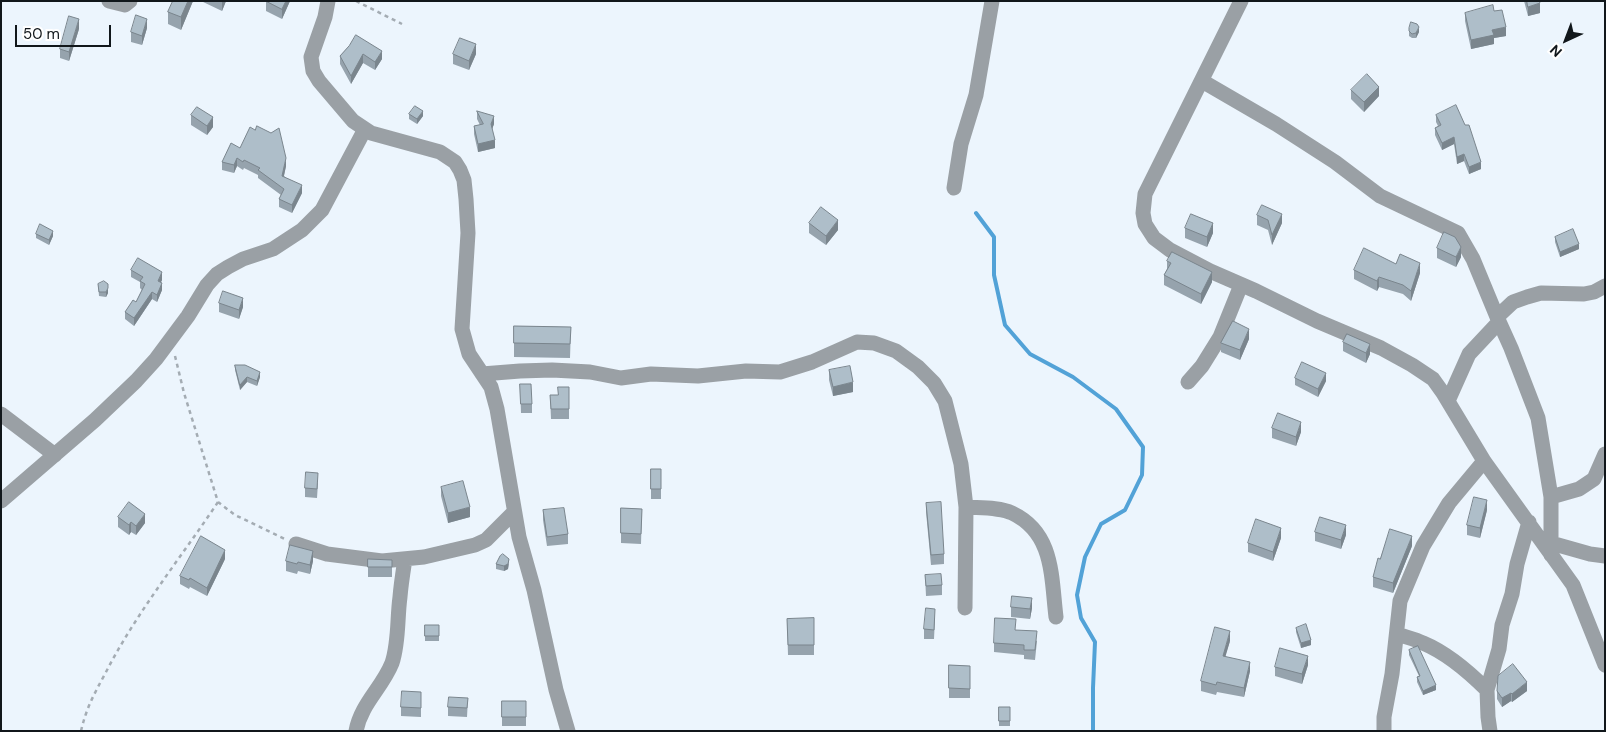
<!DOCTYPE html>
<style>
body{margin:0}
#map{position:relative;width:1606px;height:732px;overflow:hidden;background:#ecf5fd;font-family:"DM Sans",sans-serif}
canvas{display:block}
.frame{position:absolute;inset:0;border:2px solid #11171b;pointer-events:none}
.north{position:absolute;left:1541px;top:15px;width:50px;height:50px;-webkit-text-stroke:4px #fff;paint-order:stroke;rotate:223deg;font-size:14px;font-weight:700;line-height:20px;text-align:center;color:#11171b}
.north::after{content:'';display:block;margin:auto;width:18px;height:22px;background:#11171b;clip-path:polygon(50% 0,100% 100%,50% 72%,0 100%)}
.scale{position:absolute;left:15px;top:25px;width:96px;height:22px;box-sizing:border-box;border:2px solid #11171b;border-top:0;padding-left:6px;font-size:15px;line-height:18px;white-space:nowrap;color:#11171b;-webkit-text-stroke:4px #fff;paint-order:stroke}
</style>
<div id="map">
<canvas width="1606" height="732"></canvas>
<div class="frame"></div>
<div class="north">N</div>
<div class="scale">50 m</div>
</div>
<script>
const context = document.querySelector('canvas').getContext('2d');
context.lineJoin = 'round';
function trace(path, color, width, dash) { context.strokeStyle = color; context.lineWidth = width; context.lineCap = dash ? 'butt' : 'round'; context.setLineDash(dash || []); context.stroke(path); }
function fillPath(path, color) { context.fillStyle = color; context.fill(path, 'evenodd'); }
const stream = new Path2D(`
 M976,213L994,237V275L1005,325L1030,354L1073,377L1116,409L1143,447L1142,475L1125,510L1101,524L1085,557L1077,595L1081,618L1095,642L1093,688V731`);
const path = new Path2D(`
 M356,1L402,24
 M175,356L184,393L218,502L235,515L285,539
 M81,731C86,709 94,694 105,674C136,613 180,559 218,502`);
const minor = new Path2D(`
 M109,1L125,5L130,1
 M328,1L325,17L311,57L313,71L319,81L353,121L371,133L440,152L455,162L460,170L464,180L466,199L468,233L462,329L469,354L491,387L497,409L519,537L534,590L556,690L568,731
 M1241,1L1145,194L1143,213L1145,224L1154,238L1170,250L1210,271L1256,291L1317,321L1381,348L1412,365L1433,379L1443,393L1484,461L1573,585L1605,665
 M1202,81L1276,124L1335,162L1380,196L1458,233L1473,259L1497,317L1511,348L1538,418L1551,497V555
 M954,188L961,144L976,95L992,1
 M1497,317L1513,302L1527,297L1541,293L1584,294L1594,292L1605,286
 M482,374L520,371L552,370L590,372L621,378L651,374L698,376L746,371L780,372L812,362L857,342L874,343L896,351L918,367L934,383L945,401L961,464L966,507L965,608
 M1188,382L1202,366L1220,337L1241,285
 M1448,401L1469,354L1499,322
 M1,414L55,455
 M1551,497L1579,489L1594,479L1605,454
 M1,501L95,420L136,381L156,359L188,316L207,285L217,274L228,267L243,259L273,249L302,230L322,210L365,129
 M966,507C980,508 999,507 1012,513C1054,533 1051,576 1056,617
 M1551,543L1590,554L1605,556
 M296,544L327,554L382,561L424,557L475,545L486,540L514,512
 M1397,634C1405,637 1415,639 1423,643C1447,653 1469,672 1487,690
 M356,731C361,704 382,688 392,663C399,642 397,619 400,597C401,584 403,572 405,559
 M1384,731V717L1392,674L1400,601L1423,546L1449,503L1484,461
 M1490,731L1488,717L1487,690L1499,649L1502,625L1512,594L1517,564L1529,522`);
const wall = new Path2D(`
 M173,1H193L181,30L168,24V12Z
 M201,1H226L222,11Z
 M266,1H290L282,19L266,11Z
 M1524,1H1539L1540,13L1528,16Z
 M1494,11L1506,36L1494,38V44L1471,49L1465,21V13Z
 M147,28L142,45L131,42V32Z
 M1409,28L1419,32L1416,38H1412L1409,36Z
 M79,29L69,61L60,58V49Z
 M349,46L382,59L375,70L363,63L351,84L340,64V56Z
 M453,54H476L469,70L453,64Z
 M1351,90L1379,96L1364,112L1351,99Z
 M477,111L494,124L492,129L495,148L478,152L474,134V126L480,125L477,119Z
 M409,114L423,116L417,124L409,119Z
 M191,115L213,127L207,135L191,125Z
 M1436,115L1481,169L1469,174L1464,161L1457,164L1454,144L1442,150L1435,135V128L1438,126L1436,122Z
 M240,148L286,166L284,176L302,193L292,213L279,207V199L281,195L258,178V175L244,168L243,170L237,166L234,173L222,170V162Z
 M1257,215L1282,223L1272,245L1268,230L1257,225Z
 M809,223L838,230L826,245L809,233Z
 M1185,228L1213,233L1207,247L1185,238Z
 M36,234L53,236L49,245L36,238Z
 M1555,237L1579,249L1560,257L1555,242Z
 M1437,248L1461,257L1456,267L1437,258Z
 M1167,261L1212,282L1201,304L1164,285V275L1167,269Z
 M1396,264L1420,273L1411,301L1403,294L1379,287L1377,291L1354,279V270Z
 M131,270L162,280L161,282L162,290L157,302L152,299L134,326L125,319V312L136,302L142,290L140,288V282L131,277Z
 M98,284L108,293L106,297L99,296Z
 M219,303L243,307L239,319L219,312Z
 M514,326L571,327L570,358L514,357Z
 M1249,339L1240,360L1221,352V343Z
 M1343,342L1370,354L1366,363L1343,351Z
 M235,365L260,377L257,386L247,382L240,390L235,370Z
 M829,370L853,392L833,396L829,380Z
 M1295,378L1326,381L1318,397L1295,385Z
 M520,384L532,404V413H521Z
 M569,387V419H551L550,395H558Z
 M1272,428L1301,432L1296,446L1272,438Z
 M651,469H661V499H651Z
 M318,483L317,498L305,497V488Z
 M441,487L470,517L448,523L441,496Z
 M926,503L944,554V564L931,565L926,512Z
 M621,508L642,509L641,544L621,543Z
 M543,510L568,534V544L547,546L543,520Z
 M1487,510L1480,538L1467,535V525Z
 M118,517L145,523L136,535L131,532L129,535L118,527Z
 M1315,532L1346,535L1341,549L1315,541Z
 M1281,538L1273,561L1248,552V543Z
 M1412,546L1393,593L1373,587V577L1380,559Z
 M225,559L207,596L190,587L189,589L180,584V576Z
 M368,559L392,560V577H368Z
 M286,561H313L310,574L298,571L297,574L286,571Z
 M496,564H509L508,569L504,571L496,569Z
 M925,575L942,585V595L926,596Z
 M1011,607L1032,608L1030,619L1011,617Z
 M814,618V655H788L787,619Z
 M935,618L934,639H924V629Z
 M425,625H439V641H425Z
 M1296,628L1311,645L1301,648L1296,632Z
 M1015,630L1037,641L1035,660L1024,659V655L994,652V643Z
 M1230,641L1225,656L1250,671L1244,697L1217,692L1216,695L1201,691V681Z
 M1409,650L1436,690L1423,695L1417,682V677L1419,676L1409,655Z
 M949,665L970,666V698H949Z
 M1308,665L1302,684L1275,676V667Z
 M1497,691H1527L1512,702L1511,701L1502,707L1497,699Z
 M421,692V717L401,716V707Z
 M468,698L467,717L448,716V707Z
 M502,701H526V726H502Z
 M999,707H1010V726H999Z`);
const shadedWall = new Path2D(`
 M188,1H193L181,30V17Z
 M222,1H226L222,11Z
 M286,1H290L282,19V9Z
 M1540,3V13L1528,16V7Z
 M79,19V29L69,61V52Z
 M147,19V28L142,45V36Z
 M1419,27V32L1416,38V33Z
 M1506,27V36L1494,38V44L1471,49V40L1492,30Z
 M476,44V54L469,70V61Z
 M382,51V59L375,70V62Z
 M363,54V63L351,84V76Z
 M1379,87V96L1364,112V102Z
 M423,111V116L417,124V119Z
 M494,116V124L491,132V124Z
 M213,117V127L207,135V126Z
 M1454,137V144L1442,150V143Z
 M495,140V148L478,152V144Z
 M1464,154V161L1457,164V157Z
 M237,158V166L234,173V165Z
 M286,158V166L282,184V176Z
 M1481,162V169L1469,174V167Z
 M302,185V193L292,213V205Z
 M1282,214V223L1272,245V235Z
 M838,220V230L826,245V236Z
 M1213,223V233L1207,247V237Z
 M53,231V236L49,245V240Z
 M1579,244V249L1560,257V252Z
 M1461,247V257L1456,267V257Z
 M1420,263V273L1411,301V291Z
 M162,272V280L158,288V281Z
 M1212,272V282L1201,304V294Z
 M1379,277V287L1377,291V281Z
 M162,283V290L157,302V295Z
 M108,288V293L106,297V292Z
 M152,292V299L134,326V318Z
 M243,298V307L239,319V310Z
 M1249,329V339L1240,360V350Z
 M1370,344V354L1366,363V353Z
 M260,372V377L257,386V381Z
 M1326,373V381L1318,397V389Z
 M247,377V382L240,390V385Z
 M853,382V392L833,396V387Z
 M1301,422V432L1296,446V437Z
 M1487,500V510L1480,538V528Z
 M470,507V517L448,523V513Z
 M145,514V523L136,535V526Z
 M131,522V532L129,535V525Z
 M1346,525V535L1341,549V540Z
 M1281,528V538L1273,561V552Z
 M1412,536V546L1393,593V583Z
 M225,550V559L207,596V588Z
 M313,551V561L310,574V565Z
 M509,559L508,569L504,571V566Z
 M1032,598V608L1030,619V609Z
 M1230,631V641L1223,665V656Z
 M1311,640V645L1301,648V643Z
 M1308,656V665L1302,684V674Z
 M1250,662V671L1244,697V688Z
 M1527,682V691L1512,702V694Z
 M1436,685V690L1423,695V691Z
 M1511,693V701L1502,707V698Z`);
const building = new Path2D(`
 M173,1H188L181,17L168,12Z
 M266,1H286L282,9Z
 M1527,1H1539L1540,3L1528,7Z
 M1493,5L1494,11L1502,10L1506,27L1492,30L1494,35L1471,40L1465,13Z
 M136,15L147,19L142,36L131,32Z
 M69,16L79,19L69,52L60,49Z
 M1411,22L1417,24L1419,27L1416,33L1412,34L1409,31V28Z
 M356,35L382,51L375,62L363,54L351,76L340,56L349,46Z
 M460,38L476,44L469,61L453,54Z
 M1367,74L1379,87L1364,102L1351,90Z
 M1456,105L1465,125H1469L1481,162L1469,167L1464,154L1457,157L1454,137L1442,143L1435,128L1441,125L1436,115Z
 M415,106L423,111L417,119L409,114Z
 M197,107L213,117L207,126L191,115Z
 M477,111L494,116L491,124L495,140L478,144L474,126L483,124Z
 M257,126L271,133L279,128L286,158L282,176L302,185L292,205L279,199L284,189L258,170L260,168L244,160L243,162L237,158L234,165L222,162L231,143L240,148L250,127L255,130Z
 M1262,205L1282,214L1272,235L1268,220L1257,215Z
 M821,207L838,220L826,236L809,223Z
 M1191,214L1213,223L1207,237L1185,228Z
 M40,224L53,231L49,240L36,234Z
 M1573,229L1579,244L1560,252L1555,237Z
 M1444,232L1455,237L1461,247L1456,257L1437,248Z
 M1364,248L1396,264L1400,254L1420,263L1411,291L1403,285L1379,277L1377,281L1354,270Z
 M1172,252L1212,272L1201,294L1164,275L1171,263L1167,261Z
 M138,258L162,272L158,281L162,283L157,295L152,292L134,318L125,312L133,300L136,302L145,284L140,281L143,277L131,270Z
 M104,281L108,284V288L106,292H99L98,284Z
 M223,291L243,298L239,310L219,303Z
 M1233,321L1249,329L1240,350L1221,343Z
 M514,326L571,327L570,344L514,343Z
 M1347,334L1370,344L1366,353L1343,342Z
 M1302,362L1326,373L1318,389L1295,378Z
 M235,365H245L260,372L257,381L247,377L240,385Z
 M850,366L853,382L833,387L829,370Z
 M520,384H531L532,404H521Z
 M558,387H569V409H551L550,395H558Z
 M1278,413L1301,422L1296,437L1272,428Z
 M651,469H661V489H651Z
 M306,472L318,473L317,489L305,488Z
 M463,481L470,507L448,513L441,487Z
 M1474,497L1487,500L1480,528L1467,525Z
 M129,502L145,514L136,526L131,522L129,525L118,517Z
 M941,502L944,554L931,555L926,503Z
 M564,508L568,534L547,537L543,510Z
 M621,508L642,509L641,534L621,533Z
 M1320,517L1346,525L1341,540L1315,532Z
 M1256,519L1281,528L1273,552L1248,543Z
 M1390,529L1412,536L1393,583L1373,577L1378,558L1380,559Z
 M201,536L225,550L207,588L190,578L189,580L180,576Z
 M290,545L313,551L310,565L298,562L297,564L286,561Z
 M503,554L509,559L508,564L504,566L496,564L500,556Z
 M368,559L392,560V567H368Z
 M941,574L942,585L926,586L925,575Z
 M1012,596L1032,598L1030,609L1011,607Z
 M926,608L935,609L934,630L924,629Z
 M814,618V645H788L787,619Z
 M995,618L1016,619L1015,630L1037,631L1035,650H1024V645L994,643Z
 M1306,624L1311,640L1301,643L1296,628Z
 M425,625H439V636H425Z
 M1215,627L1230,631L1223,656L1250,662L1244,688L1217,682L1216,685L1201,681Z
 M1418,646L1436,685L1423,691L1417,677L1420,676L1409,650Z
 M1280,648L1308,656L1302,674L1275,667Z
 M1513,664L1527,682L1512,694L1511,693L1502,698L1497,691L1498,676Z
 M949,665L970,666V689L949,688Z
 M402,691L421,692V708L401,707Z
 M449,697L468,698L467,708L448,707Z
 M502,701H526V717H502Z
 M999,707H1010V721H999Z`);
trace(stream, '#52a2d7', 4);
trace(path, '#a4acb3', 2.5, [4, 4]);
trace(minor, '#9aa0a5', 15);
fillPath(wall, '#96a3ad');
fillPath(shadedWall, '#7a858d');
fillPath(building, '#aebec9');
trace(building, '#7a858d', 1);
</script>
